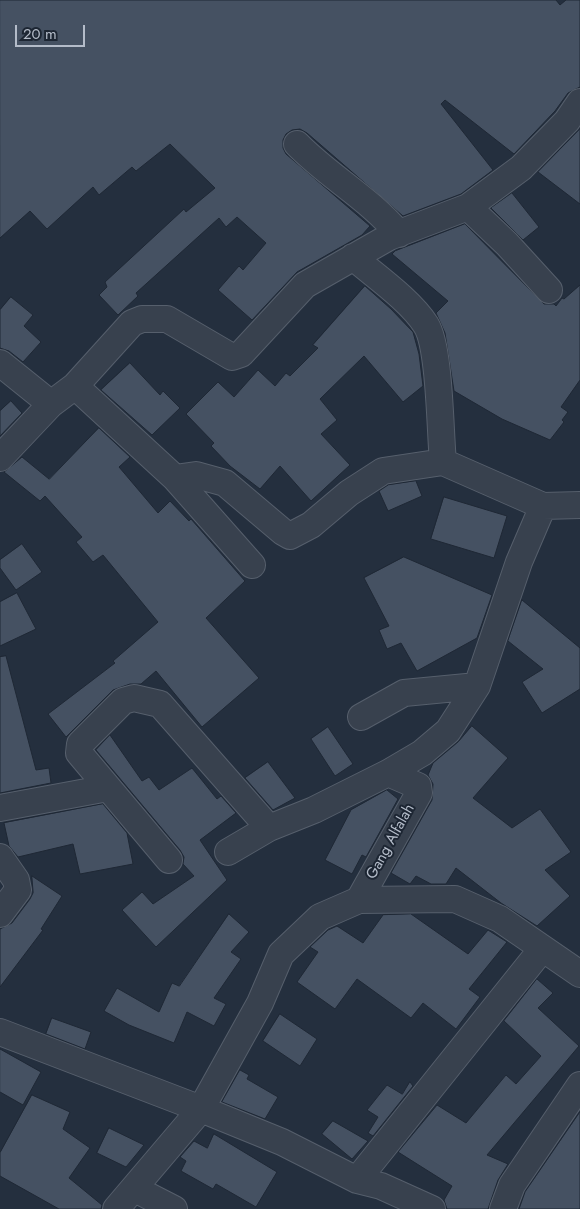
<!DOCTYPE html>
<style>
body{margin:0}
#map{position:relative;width:580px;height:1209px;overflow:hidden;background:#242f3e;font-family:Jost,sans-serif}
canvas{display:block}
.scale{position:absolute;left:15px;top:25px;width:70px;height:22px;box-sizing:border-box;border:2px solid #b4bcc9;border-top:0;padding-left:6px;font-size:15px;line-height:18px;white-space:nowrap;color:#b4bcc9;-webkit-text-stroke:4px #1d2633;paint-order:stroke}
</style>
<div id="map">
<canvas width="580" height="1209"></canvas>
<div class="scale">20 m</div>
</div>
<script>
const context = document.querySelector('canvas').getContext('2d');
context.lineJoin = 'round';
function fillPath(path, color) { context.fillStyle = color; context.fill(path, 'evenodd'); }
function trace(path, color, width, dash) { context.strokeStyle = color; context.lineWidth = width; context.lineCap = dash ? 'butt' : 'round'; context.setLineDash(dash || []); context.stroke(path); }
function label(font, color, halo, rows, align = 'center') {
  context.font = font + ' Jost,sans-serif'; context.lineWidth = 4; context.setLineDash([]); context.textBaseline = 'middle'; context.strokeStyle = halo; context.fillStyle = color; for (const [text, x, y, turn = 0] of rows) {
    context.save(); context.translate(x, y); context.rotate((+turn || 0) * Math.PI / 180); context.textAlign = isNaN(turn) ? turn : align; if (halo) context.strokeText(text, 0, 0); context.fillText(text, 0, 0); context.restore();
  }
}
const building = new Path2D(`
 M0,0H556L560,5L566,0H580V87L568,93L555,111L514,154L445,100L441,104L493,170L461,194L403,216L307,133L300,129L292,130L286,134L283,140V148L286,154L370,226L362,235L297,272L252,320L218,290L239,266L243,270L266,243L237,217L226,227L219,218L136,293L138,296L118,315L99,295L107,287L105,282L184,209L186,212L215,188L170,144L136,171L132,167L99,195L93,187L47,229L30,211L0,238Z
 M580,129V204L538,172Z
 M512,193L539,227L523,240L491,208Z
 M465,224L544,304H554L556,306L562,298L564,299L580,285V380L561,407L568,412L562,420L564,422L550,440L502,419L454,391L445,333L436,313L448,301L392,254L395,251Z
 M365,286L391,309L413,332L419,354L423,386L403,402L364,356L320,399L337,420L321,434L350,465L311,501L280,466L260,489L230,466L211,446L214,443L186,414L218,382L234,397L258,370L275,386L286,373L290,376L318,348L313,345Z
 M11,297L33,315L24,326L41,342L23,362L9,351L0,348V310Z
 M130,363L160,395L163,391L180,408L152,435L101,390Z
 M11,401L22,413L0,436V411Z
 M99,428L130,457L119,467L158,513L170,501L189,521L191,519L245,581L206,618L259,678L202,727L156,671L141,684H130L113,690L66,737L48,714L115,663L113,661L158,622L103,555L93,562L76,542L82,537L45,496L40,501L4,472L22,457L49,479Z
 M416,481L422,496L388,511L379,491L388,485Z
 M444,497L507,516L494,558L431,539Z
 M22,544L42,572L16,590L0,568V560Z
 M404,557L492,595L477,638L417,671L401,643L387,649L379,630L389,626L364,578Z
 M17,593L36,629L0,646V602Z
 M522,600L580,648V689L542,713L522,682L543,669L508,641Z
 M6,656L36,770L49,768L51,783L0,793V657Z
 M472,726L508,758L473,798L512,828L540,809L571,852L545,870L570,896L537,926L501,903L456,868L446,884H431L416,876L410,884L391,873L432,800L433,784L428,775L433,763L458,742Z
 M328,727L353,764L335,776L311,739Z
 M110,735L142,781L149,777L159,790L192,768L217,799L221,796L236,813L200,840L227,880L156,947L122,910L142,892L153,904L194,876L183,864L184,857L180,850L96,750Z
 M268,762L295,798L273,810L245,778Z
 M387,790L398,799L366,857L362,855L352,874L325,860L351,810Z
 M103,804L127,833L133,864L80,874L73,844L18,857L9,846L4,823Z
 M32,876L62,896L41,929L43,930L0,987V929L12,923L30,899L33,893Z
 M229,914L249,932L231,952L241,959L214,998L226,1004L214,1026L187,1012L174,1043L129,1025L104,1011L117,988L159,1012L172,983L179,986Z
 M411,914L468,954L488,930L507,942L469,989L480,997L456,1029L423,1003L411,1018L357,979L335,1009L297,982L318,952L310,947L328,930L337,926L363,943L383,915Z
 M537,979L553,993L538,1008L579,1046L487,1155L508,1164L498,1180L488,1209H447L444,1200L452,1186L398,1152L437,1105L466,1123L506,1075L516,1084L541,1056L504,1021Z
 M280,1014L317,1039L300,1066L263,1041Z
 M52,1018L91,1032L85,1049L46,1034Z
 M0,1049L41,1072L23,1105L0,1092Z
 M240,1070L249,1075L247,1079L278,1097L265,1119L222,1102Z
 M410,1082L413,1086L373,1136L368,1133L378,1117L367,1110L387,1085L402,1094Z
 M32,1095L70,1112L63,1129L90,1148L69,1178L102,1205L101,1209H59L0,1176V1153Z
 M580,1112V1209H519L525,1192Z
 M333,1121L368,1141L352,1159L322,1134Z
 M109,1128L144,1145L126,1167L97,1153Z
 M214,1134L277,1172L256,1207L216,1184L213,1189L181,1171L186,1161L180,1157L194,1141L207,1148Z`);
const minor = new Path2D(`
 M297,144C329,177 369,198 399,234
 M468,207L507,244L549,290
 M353,257C375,276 410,300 426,325C440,347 440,432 443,462
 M0,363L51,404L75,386L132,323L142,319H167L232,357L241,354L305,285L389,237L468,207L521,168L567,121L580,102
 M75,386L175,478L196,475L225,483L283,532L290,536L311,525L349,493L383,471L443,462L543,506L580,505
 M0,458L51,404
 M175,478L252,565
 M361,717L404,693L477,686
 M0,808L108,788
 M228,852L269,828L314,810L388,773L422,753L448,731L477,686L519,562L543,506
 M0,857L16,880L18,890L0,914
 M169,860L79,753L80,744L123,701L134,698L160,704L269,828
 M359,900L419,793L418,786L388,773
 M0,1032L201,1109L260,1003L281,954L320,917L359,900L455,899L500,919L580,974
 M357,1180L542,949
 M135,1189L174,1209
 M116,1209L201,1109L282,1142L357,1180L381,1186L432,1209
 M503,1209L512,1185L580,1085`);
const streetNames = [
 ["Gang Alfalah",391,842,-61]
];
fillPath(building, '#455162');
trace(building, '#1f2835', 1);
trace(minor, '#565f6c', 28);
trace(minor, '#38414e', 26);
label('15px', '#b4bcc9', '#1d2633', streetNames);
</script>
